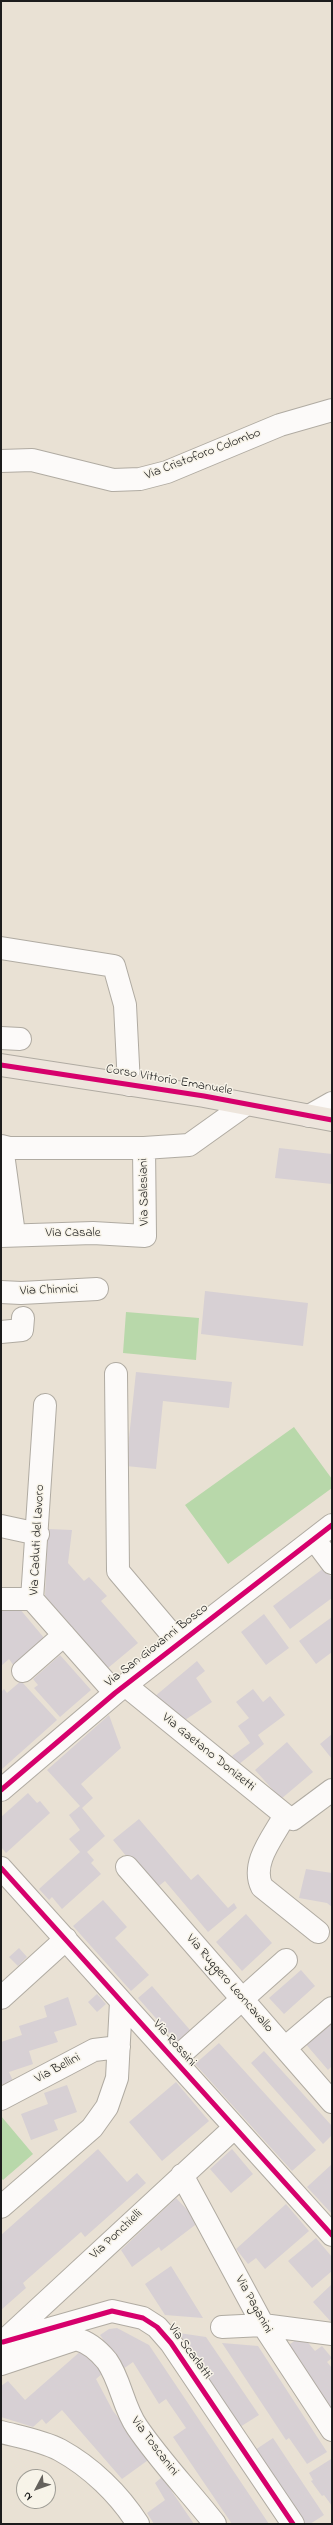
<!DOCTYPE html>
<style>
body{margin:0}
#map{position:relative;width:333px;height:2525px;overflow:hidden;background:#e9e1d4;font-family:"Indie Flower",sans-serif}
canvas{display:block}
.frame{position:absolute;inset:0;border:2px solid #1c1c1c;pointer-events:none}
.north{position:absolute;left:16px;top:2469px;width:40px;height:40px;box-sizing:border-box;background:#f7f3e8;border:1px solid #9f9d96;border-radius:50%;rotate:229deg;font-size:11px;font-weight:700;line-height:16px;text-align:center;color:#1c1c1c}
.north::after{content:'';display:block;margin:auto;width:14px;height:18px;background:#64615c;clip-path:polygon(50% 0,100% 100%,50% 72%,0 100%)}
</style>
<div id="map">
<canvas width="333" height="2525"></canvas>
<div class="frame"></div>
<div class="north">N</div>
</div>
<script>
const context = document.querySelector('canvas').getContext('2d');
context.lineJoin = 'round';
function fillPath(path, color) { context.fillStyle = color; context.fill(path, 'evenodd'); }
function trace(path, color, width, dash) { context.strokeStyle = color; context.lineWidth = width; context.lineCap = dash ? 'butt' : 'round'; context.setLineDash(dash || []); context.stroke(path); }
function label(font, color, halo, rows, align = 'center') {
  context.font = font + ' "Indie Flower",sans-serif'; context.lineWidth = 3; context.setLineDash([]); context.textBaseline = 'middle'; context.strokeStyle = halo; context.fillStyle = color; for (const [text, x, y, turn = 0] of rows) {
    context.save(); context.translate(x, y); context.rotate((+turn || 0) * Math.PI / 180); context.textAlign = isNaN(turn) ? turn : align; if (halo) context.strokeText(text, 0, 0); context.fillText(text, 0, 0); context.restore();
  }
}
const green = new Path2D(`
 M126,1312L199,1318L196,1360L123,1353Z
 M294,1427L332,1479V1488L228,1564L185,1505Z
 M1,2116L33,2154L3,2180L1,2178Z`);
const building = new Path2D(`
 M279,1148L332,1154V1184L275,1178Z
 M205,1291L308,1303L303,1346L201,1334Z
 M136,1372L232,1382L229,1408L163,1401L156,1469L126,1466Z
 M48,1529L72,1530L68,1563L84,1581L89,1577L107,1596L101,1601L138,1643L108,1668L45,1596Z
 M324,1568L332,1578V1598L290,1629L273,1606Z
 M19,1608L45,1639L14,1666L9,1659L1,1666V1609Z
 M264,1614L289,1648L266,1665L241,1632Z
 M332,1617V1652L316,1664L299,1641Z
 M60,1655L91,1690L60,1717L34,1688L38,1685L33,1679Z
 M197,1661L205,1671L196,1678L212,1702L182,1722L154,1697Z
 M21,1681L57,1720L1,1770V1692L4,1689L7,1693Z
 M253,1689L263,1702L270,1696L285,1715L258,1735L264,1744L238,1765L232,1756L250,1743L238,1726L249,1718L236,1702Z
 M109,1715L121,1748L81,1784L93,1798L82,1808L105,1836L87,1852L94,1860L91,1863L101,1874L62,1909L52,1897L49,1900L39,1889L80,1852L69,1839L80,1830L69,1815L80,1806L47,1770Z
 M332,1734V1759L320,1744Z
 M287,1742L313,1772L281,1799L255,1770Z
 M28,1793L37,1803L40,1801L50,1813L6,1853L1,1847V1817Z
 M139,1819L191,1880L198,1874L228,1908L234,1903L237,1908L208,1932L165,1881L154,1890L113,1840Z
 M306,1869L332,1873V1907L327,1903L299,1898Z
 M103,1900L127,1927L115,1938L149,1975L131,1991L73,1926Z
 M246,1914L272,1943L242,1971L216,1942Z
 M19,1948L27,1957L18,1966L9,1957Z
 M301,1970L315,1986L284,2014L269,1998Z
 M152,1986L190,2030L177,2042L138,1998Z
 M97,1994L106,2004L97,2012L88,2002Z
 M68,1997L77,2025L54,2032L58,2042L29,2051L33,2064L9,2072L13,2081L1,2085V2042L22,2035L19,2026L47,2017L44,2006Z
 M332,2018V2066L328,2070L304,2042Z
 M219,2043L316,2150L292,2171L195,2064Z
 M264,2051L332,2126V2135L323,2144L251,2063Z
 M176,2082L209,2121L162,2161L129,2122Z
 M67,2085L77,2112L54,2120L58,2130L31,2140L21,2114L48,2104L44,2093Z
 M98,2149L127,2182L137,2173L146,2183L85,2237L81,2232L23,2283L26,2288L1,2310V2235Z
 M232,2149L253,2174L231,2193L210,2169Z
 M332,2164V2214L307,2187Z
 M176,2198L199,2222L161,2251L159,2247L132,2267L121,2250Z
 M286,2204L309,2231L265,2269L256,2258L248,2264L236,2249Z
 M316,2238L332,2257V2271L312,2288L288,2261Z
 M171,2266L203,2318L165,2315L145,2284Z
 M332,2284V2323L313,2302Z
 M117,2328L149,2345L269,2524H232L173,2437L186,2428L166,2399L159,2404L133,2362L123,2369L100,2335L109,2329Z
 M179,2333L206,2337L259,2415L240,2427Z
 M300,2337L305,2339L315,2351L322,2346L332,2358L327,2362L332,2368V2416L286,2347Z
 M222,2343L258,2346L327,2452L307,2464L289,2438L286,2440Z
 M82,2350L103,2373L96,2379L113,2411L151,2458L122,2479L62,2410L46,2424L42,2419L33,2427L1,2417V2386L8,2381L25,2400Z
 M273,2438L324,2515L310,2524H303L255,2450Z
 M331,2459L332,2462V2506L324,2495L322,2496L311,2481L313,2480L309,2473Z
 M162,2477L194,2524H154L147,2513L165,2500L155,2483Z`);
const minor = new Path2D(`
 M1,461L32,460L113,480L140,479L167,472L280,425L332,410
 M1,948L114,966L125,1005L129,1085
 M1,1038L20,1039
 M309,1116L332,1103
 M1,1146L9,1148H144L189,1145L245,1105
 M4,1161L14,1234
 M1,1236L93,1233L145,1236L144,1148
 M1,1292L21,1293L97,1289
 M1,1332L22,1330L23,1318
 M116,1374L118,1571L179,1643
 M45,1405L32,1599L115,1693
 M1,1526L38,1534
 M314,1539L332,1563
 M1,1599H32
 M23,1671L64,1635
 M125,1685L285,1815L293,1819L332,1790
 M1,1790L115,1693L332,1525
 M285,1815C274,1836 250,1863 262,1887L318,1932
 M127,1867L332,2102
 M1,1868L332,2235
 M1,1998L66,1939
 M285,2048L332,2008
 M174,2060L286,1960
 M1,2099L94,2050L119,2047
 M182,2175L263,2325L332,2430
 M1,2207L92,2128L107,2107L117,2078L121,2002
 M222,2327L263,2325L332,2334
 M6,2339L234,2128
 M3,2342L112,2311L143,2318L157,2327L171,2343L293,2524
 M1,2364L76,2339C89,2342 98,2350 107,2361C121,2381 123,2407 137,2427C160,2461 190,2492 215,2524
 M1,2432C20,2437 43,2441 60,2450C91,2467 119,2494 138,2524`);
const major = new Path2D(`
 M1,1065L204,1096L332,1120`);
const cycleway = new Path2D(`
 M1,1065L204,1096L332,1120
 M1,1790L115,1693L332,1525
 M1,1868L332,2235
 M3,2342L112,2311L143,2318L157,2327L171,2343L293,2524`);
const streetNames = [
 ["Via Cristoforo Colombo",203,455,-21],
 ["Corso Vittorio Emanuele",169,1081,10],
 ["Via Salesiani",145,1192,-91],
 ["Via Casale",73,1234],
 ["Via Chinnici",49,1291,-2],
 ["Via Caduti del Lavoro",38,1540,-87],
 ["Via San Giovanni Bosco",157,1646,-38],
 ["Via Gaetano Donizetti",208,1753,39],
 ["Via Ruggero Leoncavallo",229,1984,49],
 ["Via Rossini",174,2044,48],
 ["Via Bellini",58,2069,-28],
 ["Via Ponchielli",117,2235,-43],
 ["Via Paganini",253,2305,61],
 ["Via Scarlatti",189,2352,54],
 ["Via Toscanini",154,2447,53]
];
fillPath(green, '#b8d8aa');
fillPath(building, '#d7d0d4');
trace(minor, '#b0aba2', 24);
trace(major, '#b0aba2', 24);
trace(minor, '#fcfaf9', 22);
trace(major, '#ede5dc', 22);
trace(cycleway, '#d6006c', 5);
label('13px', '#1c1c1c', '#f7f3e8', streetNames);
</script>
